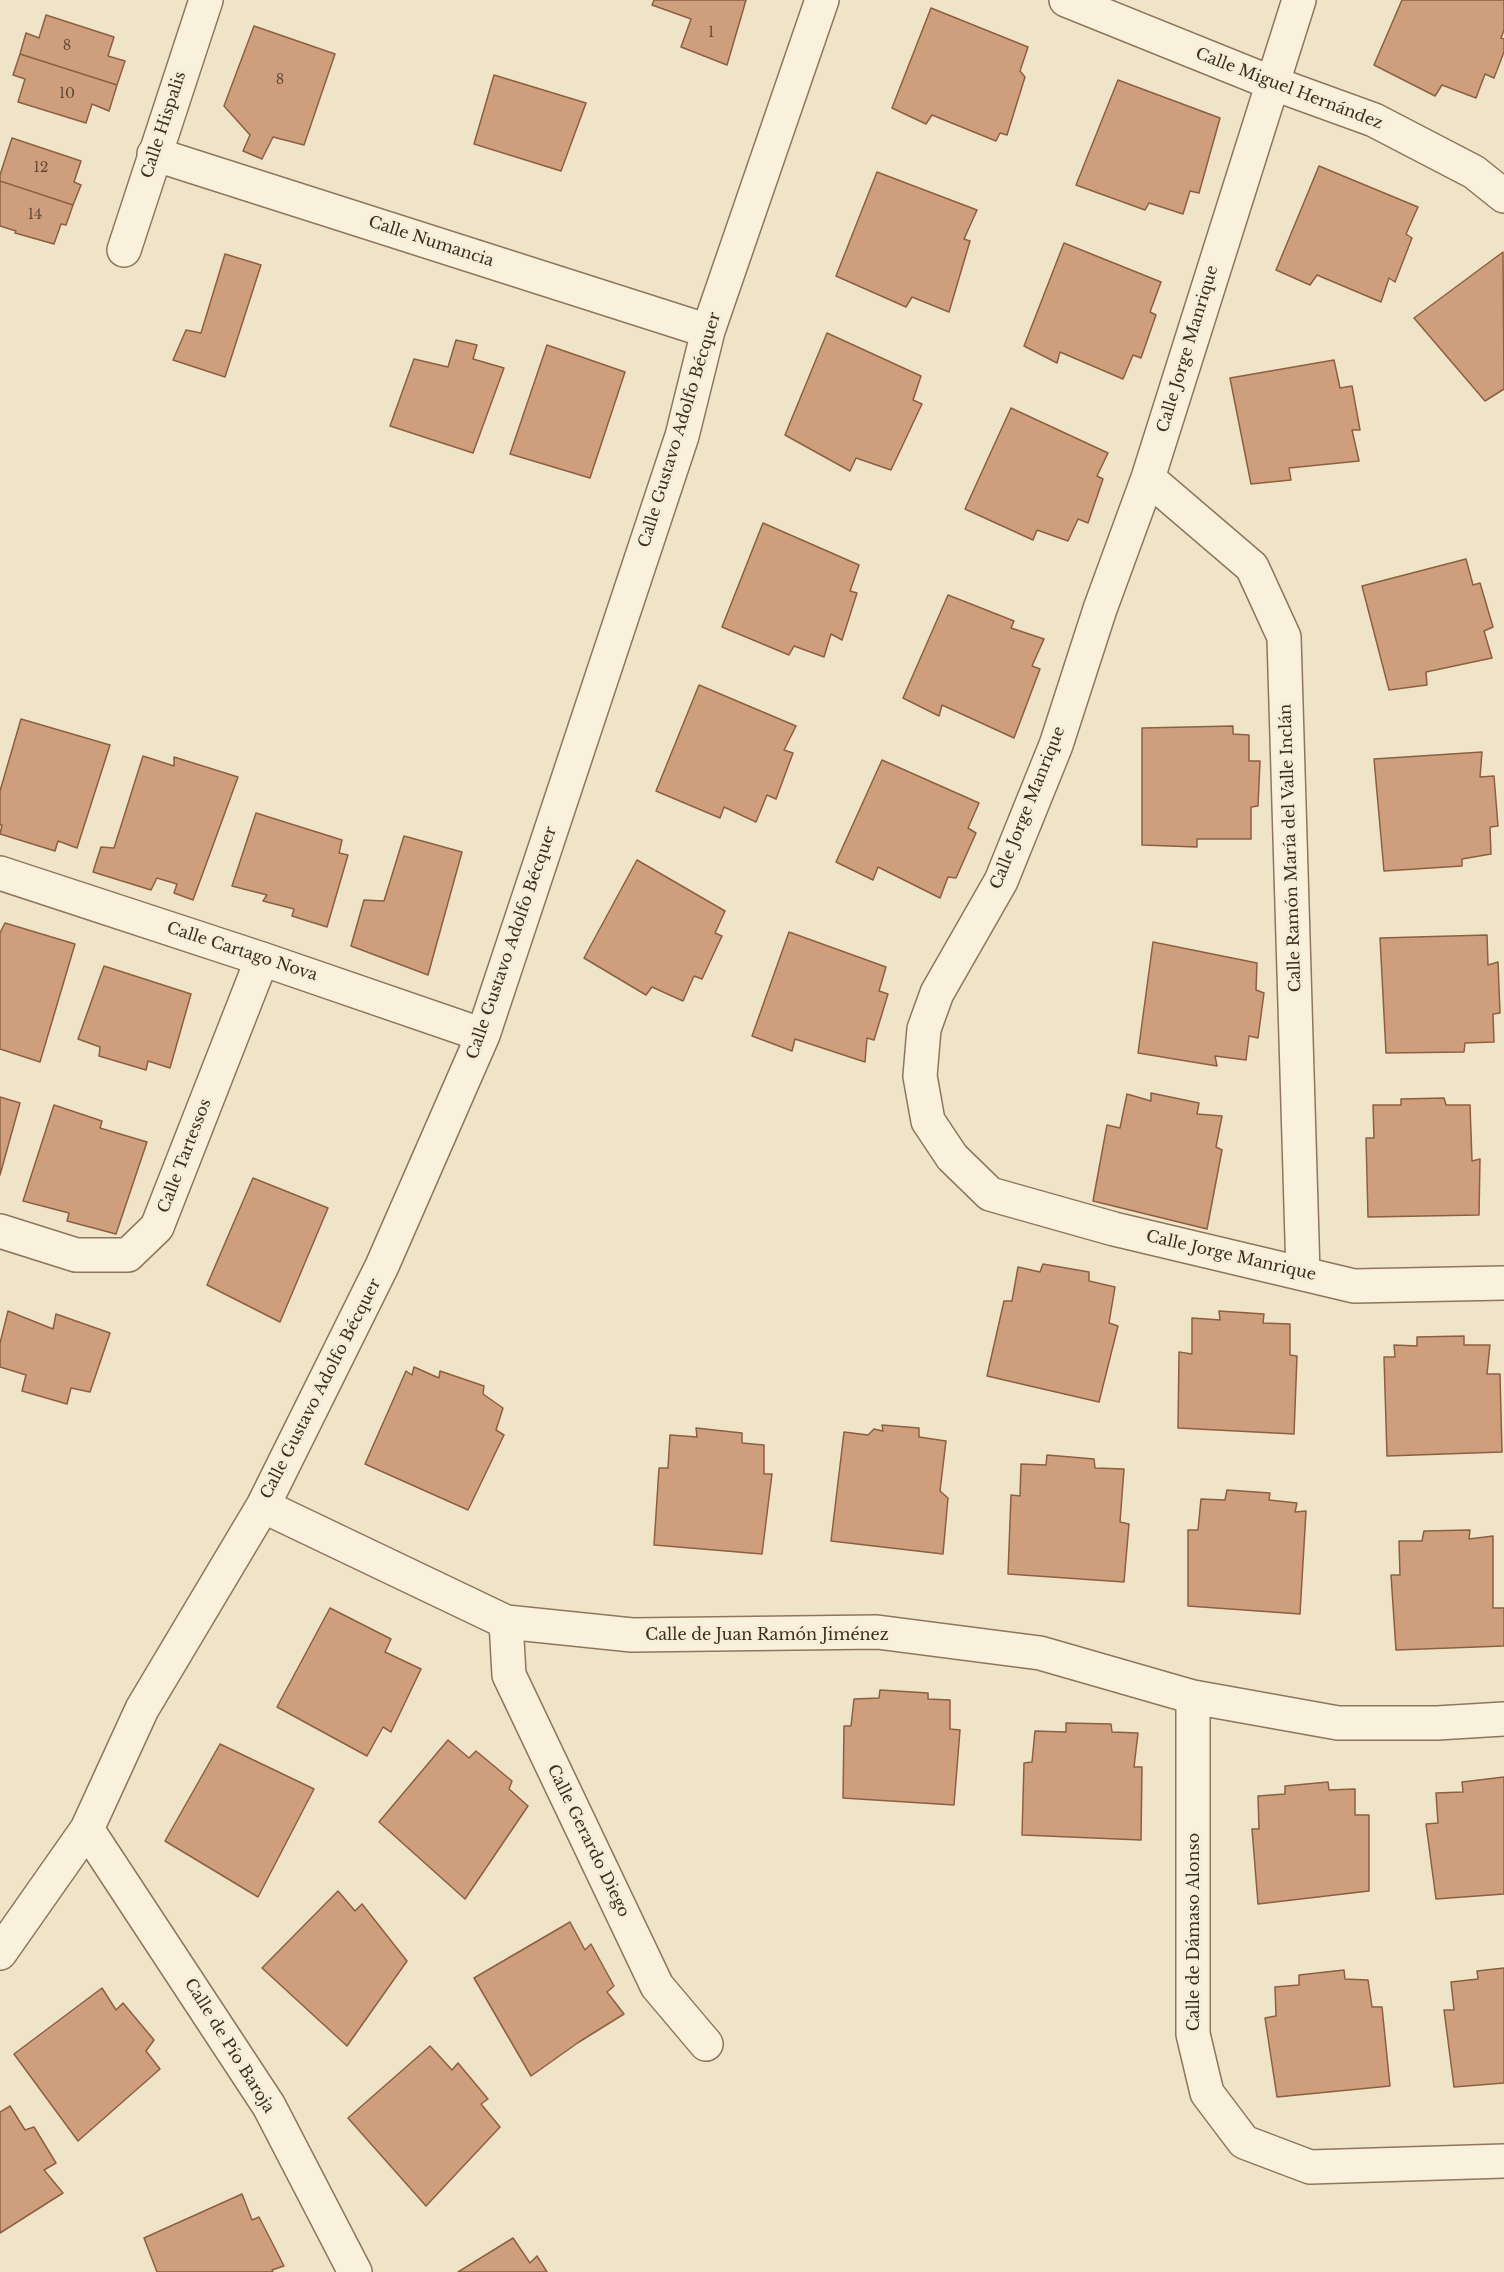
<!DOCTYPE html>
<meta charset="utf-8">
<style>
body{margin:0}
canvas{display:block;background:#f0e4c8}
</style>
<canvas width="1504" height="2272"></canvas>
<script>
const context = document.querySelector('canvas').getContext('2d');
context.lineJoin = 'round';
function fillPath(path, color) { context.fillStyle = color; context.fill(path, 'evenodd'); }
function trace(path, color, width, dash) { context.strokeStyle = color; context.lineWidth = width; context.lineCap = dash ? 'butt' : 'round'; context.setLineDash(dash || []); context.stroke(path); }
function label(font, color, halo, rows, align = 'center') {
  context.font = font + ' "Libre Baskerville",serif'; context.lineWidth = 6; context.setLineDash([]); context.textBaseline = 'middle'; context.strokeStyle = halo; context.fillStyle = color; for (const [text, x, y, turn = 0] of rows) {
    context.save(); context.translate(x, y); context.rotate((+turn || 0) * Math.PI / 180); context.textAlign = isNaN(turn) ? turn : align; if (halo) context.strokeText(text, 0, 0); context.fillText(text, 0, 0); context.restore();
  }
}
const building = new Path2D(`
 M654,0H746L727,65L681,47L691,19L652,5Z
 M1402,0H1504V30L1501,38L1504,39V52L1494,78L1485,74L1476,98L1442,85L1435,96L1374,65Z
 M931,8L1028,47L1020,71L1025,77L1007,135L1000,133L996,141L932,115L926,124L892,108Z
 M46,15L114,37L108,56L125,61L117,85L20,54L26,33L39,38Z
 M254,26L335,54L304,145L273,137L262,159L243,151L250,135L224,106Z
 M20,54L117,85L109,111L92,104L86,123L18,102L25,79L13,75Z
 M494,75L586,103L561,171L474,144Z
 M1118,80L1220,118L1199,193L1190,191L1183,214L1149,203L1145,210L1076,185Z
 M12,138L81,161L74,182L81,185L73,205L0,181V175Z
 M1319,166L1418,207L1406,234L1412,238L1395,282L1389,278L1381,302L1317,275L1310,285L1276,270Z
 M877,172L977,210L964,239L970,241L949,312L912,297L906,307L836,276Z
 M0,181L73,205L66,225L61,224L54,244L15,233L16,231L0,226Z
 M1064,243L1161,282L1150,312L1156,315L1141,358L1133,355L1123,379L1060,352L1057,363L1024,346Z
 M1503,252L1504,389L1485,401L1414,318Z
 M225,254L261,265L225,377L173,360L186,330L201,333Z
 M827,333L921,376L913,400L922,404L891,470L856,458L850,471L785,435Z
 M456,340L477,345L473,359L504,368L473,453L390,426L414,359L448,367Z
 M547,345L625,372L590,478L510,454Z
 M1334,360L1340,388L1352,386L1360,430H1352L1359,461L1289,468L1291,480L1251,484L1230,378Z
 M1011,408L1108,453L1097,476L1103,479L1088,523L1078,519L1068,541L1037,530L1033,540L965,509Z
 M763,523L859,565L850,591L857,593L842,640L831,634L824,657L794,646L789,655L722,627Z
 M1466,559L1473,585L1480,583L1493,627L1484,631L1492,658L1426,672L1427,685L1389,690L1362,586Z
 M948,595L1014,621L1011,628L1044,639L1032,666L1040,669L1014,738L942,705L939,716L903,698Z
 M699,685L796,726L784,750L793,753L776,799L767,795L756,822L724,807L720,818L656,791Z
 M21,719L110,745L77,848L58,841L55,851L0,834L2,825H0V791Z
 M1233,726V734L1249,735V761H1260L1258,806L1251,807V839H1197V847L1142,845V728Z
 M1482,752L1480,777L1494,776L1498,826L1490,827L1491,854L1462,859V866L1384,871L1374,759Z
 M143,756L174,766V757L238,777L193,900L174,893L177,884L157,878L151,890L93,872L101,847L114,848Z
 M882,760L979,803L968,828L976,833L956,878L948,877L940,898L878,867L873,880L836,862Z
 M256,813L342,840L339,853L348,855L327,927L292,916L294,909L263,901L267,895L232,886Z
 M404,836L462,852L428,975L351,946L364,900L384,901Z
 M637,860L725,911L715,933L722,936L702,979L694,976L683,1001L652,987L646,995L584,958Z
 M5,923L75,944L40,1062L0,1049V933Z
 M789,932L886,967L879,991L888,994L874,1040L867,1038L865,1062L795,1039L792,1051L752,1036Z
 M1487,935L1488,965L1498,962L1500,1013L1493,1014L1494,1042L1465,1043L1464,1052L1386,1053L1380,938Z
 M1153,942L1257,963L1256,990L1264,993L1258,1038L1249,1036L1246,1060L1215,1056L1217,1066L1138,1053Z
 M104,966L191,994L170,1068L148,1061L146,1070L99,1056L100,1047L78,1039Z
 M1151,1093L1199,1103L1197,1114L1222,1116L1216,1147L1222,1150L1207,1229L1093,1201L1107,1125L1120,1128L1127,1094L1151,1101Z
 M0,1097L20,1103L0,1175Z
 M1444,1098L1446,1105H1470L1472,1161L1480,1159L1479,1215L1368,1217L1366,1138H1374L1373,1105H1401V1099Z
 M54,1105L102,1121L100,1128L147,1142L116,1234L67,1221L69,1213L23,1201Z
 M253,1178L328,1208L280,1322L207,1285Z
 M1043,1264L1089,1272V1281L1115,1287L1109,1323L1118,1326L1099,1402L987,1376L1004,1301H1012L1018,1267L1040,1272Z
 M8,1311L53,1329L56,1314L110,1333L90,1392L71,1388L67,1404L22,1391L26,1375L0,1367V1343Z
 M1219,1311L1264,1314L1263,1323L1290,1324V1355L1297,1356L1294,1434L1178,1428L1179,1352L1192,1354V1318L1220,1320Z
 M1464,1336V1345H1490L1487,1374H1500L1502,1452L1387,1456L1384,1357H1395L1394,1345L1417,1346V1337Z
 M414,1367L439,1378L440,1371L484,1386L483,1394L503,1408L496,1430L504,1435L468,1510L365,1464L406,1371L412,1375Z
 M882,1425L919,1428V1437L946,1441L940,1491L948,1498L943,1554L831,1541L844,1432L868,1435L874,1429L883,1431Z
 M696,1428L742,1433V1443L764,1445V1474H772L762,1554L654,1545L659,1468H668L670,1435L697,1437Z
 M1047,1455L1094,1459L1095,1468L1124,1469L1120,1522L1129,1524L1124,1582L1008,1574L1011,1495L1020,1496L1021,1464L1046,1465Z
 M1227,1490L1270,1493L1269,1500L1297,1503L1295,1512L1306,1511L1300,1614L1188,1606V1530H1198L1201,1499L1225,1500Z
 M1470,1530L1469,1539L1493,1536V1608H1504V1646L1396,1650L1391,1575H1400L1399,1541H1422L1424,1531Z
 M330,1608L391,1639L385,1652L421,1669L391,1732L383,1727L367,1756L277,1707Z
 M880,1690L928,1693V1699L950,1700V1729L960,1730L954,1805L843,1798L844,1726H851L854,1699L879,1698Z
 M1066,1723L1111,1724L1112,1732L1138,1733L1134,1767H1142L1141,1840L1022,1835L1024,1763L1032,1762L1035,1731L1066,1732Z
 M448,1740L469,1758L476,1751L512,1781L509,1789L528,1806L465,1899L379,1822Z
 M220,1744L314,1789L258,1897L165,1841Z
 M1504,1777V1894L1436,1899L1426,1824L1438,1823L1436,1793L1463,1792L1462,1782Z
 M1328,1782L1329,1790L1355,1789V1815H1369V1891L1258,1904L1252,1829H1259L1258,1796L1285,1794V1786Z
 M338,1891L355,1911L362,1904L407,1961L347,2046L262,1968Z
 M570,1922L585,1950L591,1944L614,1986L607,1992L624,2014L579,2042L531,2076L474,1978Z
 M1504,1968V2083L1454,2087L1444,2010H1454L1451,1982L1478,1979L1477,1971Z
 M1344,1970L1345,1979L1368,1980L1372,2007H1382L1390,2086L1277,2097L1265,2018L1276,2016L1275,1987L1299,1985V1975Z
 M102,1988L116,2010L123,2003L154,2040L146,2051L160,2069L78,2141L14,2054Z
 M430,2046L452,2070L458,2063L488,2099L481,2104L500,2127L426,2206L348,2118Z
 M10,2106L25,2130L34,2127L56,2163L44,2170L63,2193L0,2233V2112Z
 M242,2194L252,2220L259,2217L284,2266L272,2270L273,2272H157L144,2238Z
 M513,2238L530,2263L537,2256L547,2272H458Z`);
const minor = new Path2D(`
 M1066,0L1272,83L1374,120L1474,172L1504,196
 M1299,0L1148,478L1100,609L1056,745L1001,881L937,993L924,1029L920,1076L928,1121L952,1157L990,1194L1114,1229L1354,1286L1504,1283
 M154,154L708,331
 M124,250L206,0
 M1148,478L1252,567L1284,637L1303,1273
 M0,873L262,959L483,1035
 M0,1231L76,1255H128L157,1227L262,959
 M263,1506L506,1622L632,1635L877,1632L1040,1653L1193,1697L1338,1723H1437L1504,1719
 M506,1622L509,1675L657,1986L706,2044
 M1193,1697V2034L1207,2093L1244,2142L1310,2167L1504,2161
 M87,1829L269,2106L355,2272
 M0,1953L87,1829L142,1709L263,1506L382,1266L483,1035L682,436L708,331L822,0`);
const numberNames = [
 ["1",711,33],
 ["8",67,46],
 ["8",280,80],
 ["10",67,94],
 ["12",41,168],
 ["14",35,215]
];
const streetNames = [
 ["Calle Miguel Hernández",1289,89,21],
 ["Calle Hispalis",164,125,-72],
 ["Calle Numancia",431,242,18],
 ["Calle Jorge Manrique",1188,349,-73],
 ["Calle Gustavo Adolfo Bécquer",680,430,-73],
 ["Calle Jorge Manrique",1028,808,-68],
 ["Calle Ramón María del Valle Inclán",1291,848,-92],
 ["Calle Gustavo Adolfo Bécquer",512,943,-71],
 ["Calle Cartago Nova",242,952,18],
 ["Calle Tartessos",185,1156,-69],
 ["Calle Jorge Manrique",1231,1256,13],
 ["Calle Gustavo Adolfo Bécquer",321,1389,-63],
 ["Calle de Juan Ramón Jiménez",767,1635],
 ["Calle Gerardo Diego",588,1841,64],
 ["Calle de Dámaso Alonso",1194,1932,-90],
 ["Calle de Pío Baroja",229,2046,58]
];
fillPath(building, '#cf9f7d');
trace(building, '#8d5f41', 1.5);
trace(minor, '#8d765c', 36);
trace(minor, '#faf1dc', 33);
label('14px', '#624a37', null, numberNames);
label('16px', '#3d2e20', '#f7eed8', streetNames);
</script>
